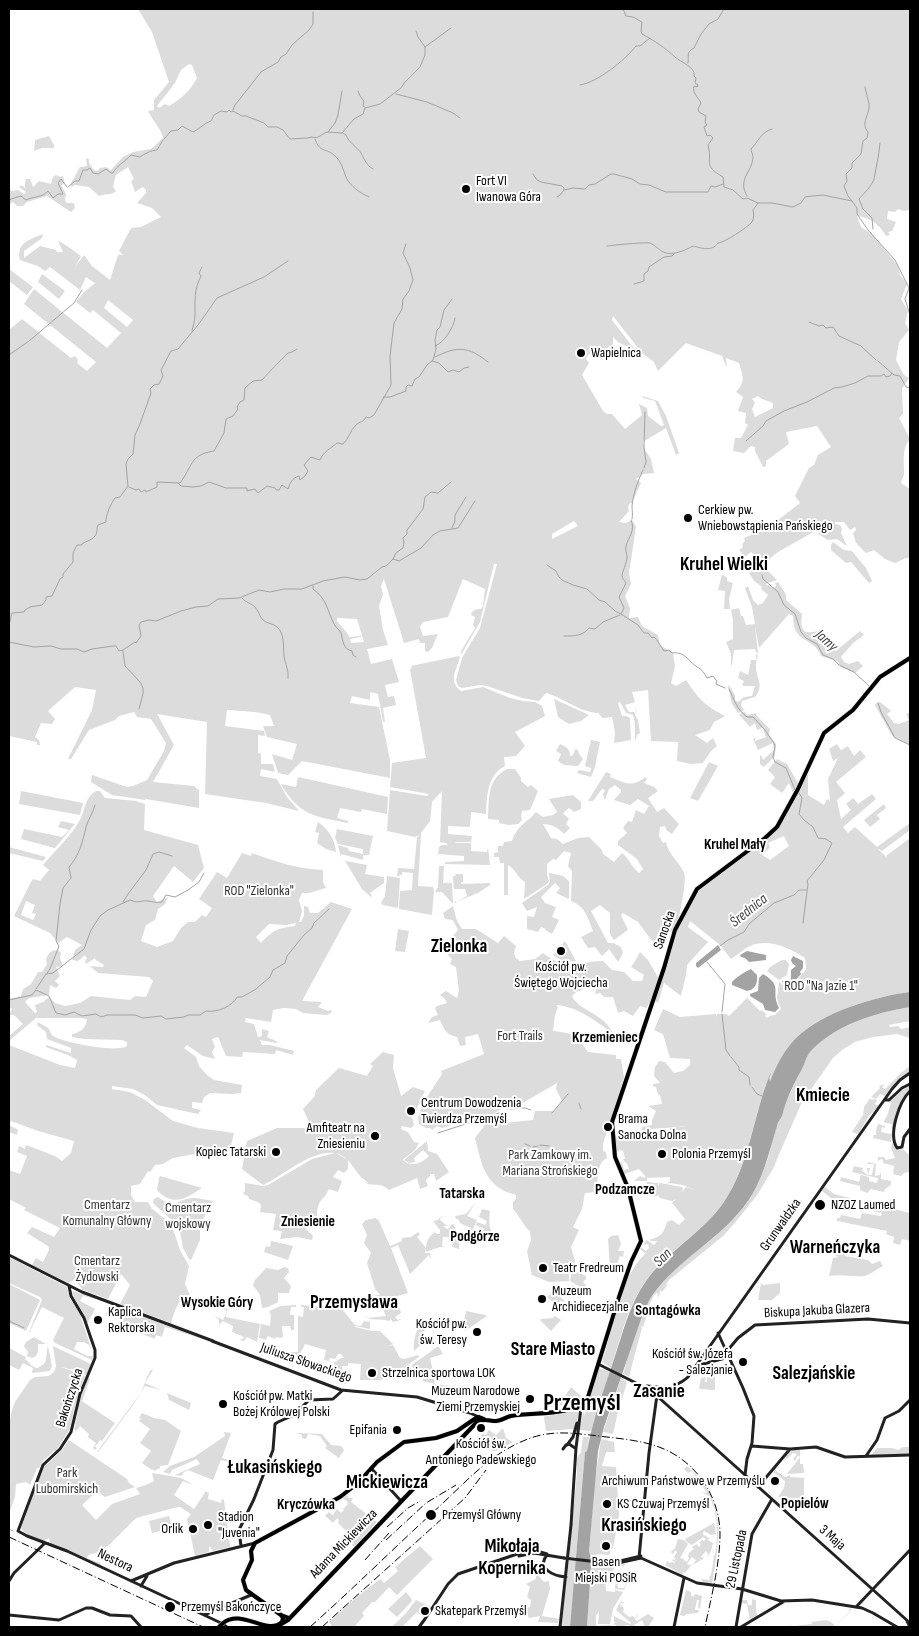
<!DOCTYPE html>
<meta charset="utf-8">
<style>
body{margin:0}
#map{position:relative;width:919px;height:1636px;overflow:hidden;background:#fff;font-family:"Sofia Sans Condensed",sans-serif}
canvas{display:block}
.frame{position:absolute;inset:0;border:10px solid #000;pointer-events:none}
</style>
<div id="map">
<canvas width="919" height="1636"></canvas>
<div class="frame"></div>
</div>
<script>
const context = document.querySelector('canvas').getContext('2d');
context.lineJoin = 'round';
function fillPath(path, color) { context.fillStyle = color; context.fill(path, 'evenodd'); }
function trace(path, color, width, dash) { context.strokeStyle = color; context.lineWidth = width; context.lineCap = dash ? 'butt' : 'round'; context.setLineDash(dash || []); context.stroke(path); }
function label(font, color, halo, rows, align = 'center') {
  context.font = font + ' "Sofia Sans Condensed",sans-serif'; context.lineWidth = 4; context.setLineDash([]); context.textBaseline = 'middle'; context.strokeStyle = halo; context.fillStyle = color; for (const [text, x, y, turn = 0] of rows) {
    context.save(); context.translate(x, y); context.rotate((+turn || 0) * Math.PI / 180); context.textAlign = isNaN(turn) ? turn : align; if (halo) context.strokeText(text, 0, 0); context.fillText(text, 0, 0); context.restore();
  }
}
const green = new Path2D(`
 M138,9H910V210L904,211L898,209L895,212L888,211L887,219L896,222L892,231L888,232L890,235L886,236C879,224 871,218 857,216L861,227L873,235L898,266L900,275L907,284L901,299L908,311L905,323L909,330L899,342L896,360L904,375L909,378L902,389L903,414L899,418L910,439C902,448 904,459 904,471C905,475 902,479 901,483L910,489V558H906L895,563L885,559L874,550L866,553L856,543L853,533L856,530L855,527L850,530L844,522H835V524L840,525L842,529L841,533L847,546L837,539L828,540L818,534L824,526L778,552L768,560L766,569L777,580L765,584L775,588L776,585L775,583L778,582L786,595V600L802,614C800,632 803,634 820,631L827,644L836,651L860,631L864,635L853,643L841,657L844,662L849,664L858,661L863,666L855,673L841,667L837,661L821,656C814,636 793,645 793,616L789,614L759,648L755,626L758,653L756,652L755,649L734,650L732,665H731V654L726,642L733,639V620L731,610L739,608L741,616H743L746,625L755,624L752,607L745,588L748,586L753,600L758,605L763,603L768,595L761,589L762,587L754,581L749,573L755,568L754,566L759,560L751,552L745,557L739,550L743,547L742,544L745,541L744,538L746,537L768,528L800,503L795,496L809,468L814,465L818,455L831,447L817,426L786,432L789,444L766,461V466L763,467L755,451V447L751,446L744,453L733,451L735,438H741L748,425L745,423L746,413L738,411L743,397L736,392C746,381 743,376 739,363L726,358L727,367L726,366L722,356L686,343L658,371L654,362L642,353L613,316L612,320L636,351L618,342L613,337V344L597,355L589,354L586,359L589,363L582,375L603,411L607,414H612L625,429L642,415L639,404L647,408L648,416L661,426L664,425L655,401L643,398L642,396L658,401L666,416L679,453L676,455L666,428L643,442L645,450L651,459L654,473L643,474L636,479L641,483L632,503H630L628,507L629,511L619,522L626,523L632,520L636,527L629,573L631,584L625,596L630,608L629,618L638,617L642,626L658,635L660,645L673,653L675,666L671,683L676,686L686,680C698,698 705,706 725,716L714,722L710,730L695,735L707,743L713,738L717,746L711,751L703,763L691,764L677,761L678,742L651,741L648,690L632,692L635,702L625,705L629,712H634L637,719L638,718L635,707L636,708L640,733L637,735L636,740L635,739V724L633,715L626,713L620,702L618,703L622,716H626L630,718L631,740L614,743L615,732L612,717L603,718L598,713C579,712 564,698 546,693L539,701L522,698L487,686L480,685L462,688L458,686L456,680L462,658L480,628L497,564H494L480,622L461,655V651L475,628L473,625L475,617L471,615C472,610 476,609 481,609L483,606L485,589L463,579L448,617L423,622L420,627L423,636L438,634L432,648L428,652L425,651V643H420L419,639L404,643L384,579L381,586L383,594L379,606L383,630L388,645L367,649L371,664L392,659L399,682L385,685L388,697L394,696L396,705L383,708L385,722H383L378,694L370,692V700L352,696L350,703L379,707L390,760V778L302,761L288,775L278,773L272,754L292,760L297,744L267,737L263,726H274L270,715C256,711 241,711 227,710L225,726L264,731L265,736L258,735V753L261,754V764H273L275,772L261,769L260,776L277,779L287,797L299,811L266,803L205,794L207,722L157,714L174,745L153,782L194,786L199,790V808L146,799L145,800L112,795L91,782L92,775L127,787L133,786L147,780L164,751L166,743L151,719L137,717L134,712L119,716L115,720L89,730L71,759H68L92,710L96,690L75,687L48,711L55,719L52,724L41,723L35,737L39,740L40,745H37V742L9,736V330L22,319L71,358L75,356L78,360L77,363L87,371L96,362L24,304L34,289L107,348L121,333L93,310L90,313L76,302L83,293L95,283L86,277L80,290L50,267L45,271C37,264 30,264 20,260C16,242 30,240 43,234L42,238L24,251V258L40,246L56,250L57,252H63L58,241C63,242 75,252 81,256L75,267L84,255L92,266L110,280L118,255H123L119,251L131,228L141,227L161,217L152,208L137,203L146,193V190L143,187L135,192L131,181L134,179L128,167L116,175L113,187L116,191C111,196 105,193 99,196L89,187L75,185L72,187L70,185L80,167L87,166L86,158L89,159V163L94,170L97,171L100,168L106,167L111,170L123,157L133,152L151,149L163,138C161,128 152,120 148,111L154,110V100L169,82L152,32ZM189,64L192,65L197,78C190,91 181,99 169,106L165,104L159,108L157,106L175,83L181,70ZM108,300L133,320L127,327L104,308ZM758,396L762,399L773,403V408L755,417L752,409L755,403L752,399ZM574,521L578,526L552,539V534ZM337,618L357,619L364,642L351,643L350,639L361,637V636L349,637L348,634L337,621Z
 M49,136L54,145V148H42L34,151L35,140Z
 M56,175L60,177L63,176L65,184L61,185L66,194L65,201L67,203H74L75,208L71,212L47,196L27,202L23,206H17L13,202L9,205V186L11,191L18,190L24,194L26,192L19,187L21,185L25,188V183L26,179H30L33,187L39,181L51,184L53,177Z
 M9,269L33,287L27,295L9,281Z
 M42,274L65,291L59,299L38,282Z
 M833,542L844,550L852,551L866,568L872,581L869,583L851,562L846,563L831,550V545Z
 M722,575L727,577V581L733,583L729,599L730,609H724L725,591L718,590Z
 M756,654L758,655C757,659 755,663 756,667C756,680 765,684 755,697L742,701L741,705L744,710L738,713L732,704L728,686L729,685L735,695V700L738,702L744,697L752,696L755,686H744L742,685L744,681L738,678L740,671L748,675L751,660H756Z
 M459,656L460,657C456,671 448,681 461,691L483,687L510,698L523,701L535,702L542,706L545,716L515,732L525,746L516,756L504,757L505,766C487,775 487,796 486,814L471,812L470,827L448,826V834L472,836L471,842H456L455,843H471V851L487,852L488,847L490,865L445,864V862L464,861V856L438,854L439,847L442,845H448L446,843L440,842L442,791L432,802L430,821L421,833L418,886L433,887L434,891L432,915L399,909L400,891L412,890L413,873L402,872V875L397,876L398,868L414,869L417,838L419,835L415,837L387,831L390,790L427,796L429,794L390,787L392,763L426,758L410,669L412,668L411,666Z
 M554,699L589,715L581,721L569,724L558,717Z
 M880,702L890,710L891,711L887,714L894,723L899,724L909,720L906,714L910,712V745L892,736L875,705L876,703Z
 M744,711L747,715L756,713L757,716L770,729L769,735L776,744L775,756L764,767L760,764V756L761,755L763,760L774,750L773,743L758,750L753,739L755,738V741L766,737L763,729L765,727L757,730L755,723L750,727L739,715Z
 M591,740L600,742L595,767L591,777L577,773L579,770L590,772L591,768L585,766Z
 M560,744C567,747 570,749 570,756L573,755L575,749L578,750L579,754L583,759L578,766L564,765L558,761L561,754L556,751Z
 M837,744L841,750L848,746L854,756L860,750L866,757L836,782L845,793L837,800L841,819L851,810L846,804L853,798L858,804L872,794L876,799L843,827L848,833L855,827L877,847L910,823V830L882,851L877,848L888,859L886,856L910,838V992C874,997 822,1012 796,1038C784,1051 776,1066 771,1082L767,1081C763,1094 758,1107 755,1121C748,1149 740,1177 724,1202C703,1232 670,1249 649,1277C628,1303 621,1337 611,1368L602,1362C613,1330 619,1278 645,1254H646L640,1249L641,1247L646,1251L649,1248L648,1244L645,1245V1243L642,1246L645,1241L647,1240L654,1245L657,1241H652L649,1240C662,1236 663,1234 667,1222L672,1220L679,1225L685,1219L672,1203L676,1199L672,1201L660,1198L658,1195L657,1196L648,1195L642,1189L645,1191L646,1190L643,1188L645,1186L643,1185H646L647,1182L658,1183V1186L660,1182V1183L682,1187L683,1189L681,1193L686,1187L695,1190L683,1185L669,1183L668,1182L670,1181V1177L647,1178V1181H634L640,1176L644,1178L646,1177L639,1169L624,1174L619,1166L620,1163L622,1162L624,1170L629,1169L627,1164L624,1161L623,1159H625L623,1151L620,1150L618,1152L615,1149L614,1136L668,1132L670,1131V1128L688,1126L642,1130V1127L652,1125V1120L656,1111L648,1106L662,1104L660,1095L658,1094L656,1087L653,1086V1084L660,1083L654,1076L655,1067L659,1061L665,1062L674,1073L683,1071L690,1065V1059L670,1058L663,1034L654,1030L663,1009L680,1017L716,1014L717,1017V1014H726L729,1016L747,998L760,1011L762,1010L766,1014L765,1016L767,1018L769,1016L775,1015L781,1009L777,998L779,982L790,990L806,969L805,958C790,948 768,938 750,946C744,949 737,955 731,959L720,945L690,921L688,927L708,942L687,965L686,975L681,996L664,983L658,1003L655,1001L674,936L697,892L766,840L778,829L808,774V795L824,805L827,799L830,801L828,779L838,758L833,761L829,749ZM784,836L789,846L770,860L762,855L770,847L768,843Z
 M777,759L787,764L799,785L795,793H793L789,783L782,793L770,784L775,777L768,770Z
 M709,762L718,766L698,801L690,798Z
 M507,769H515L521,778V781L528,787L531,785L538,791L530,810L522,811L521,816L522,820L518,824L509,825L499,823V820L488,819C489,799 487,779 507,769Z
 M606,772L611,774L610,777C625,783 632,788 645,777L647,779L644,783L654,787L658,791L648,798L657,812L664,808L679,824L672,834L666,830L665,826L660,827L659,836L663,843L666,842C669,856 679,861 684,873C687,878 681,909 679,916C678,921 675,926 673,931L666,933L655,945L638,922L623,913L621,915L628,930L614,940L610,934V913L600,905L591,911L608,943H613L621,947L623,953L618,962L609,949L602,956L595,947L588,948L581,937L593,931C588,918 585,906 571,901L572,871L568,866L571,853L564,851L556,860L553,859L547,864V875L549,881L547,884L524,899L525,882C517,877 516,870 508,865V895H504V863H500L499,857H494V853L498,852V846H503L504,842L512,841C518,824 526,824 536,812L543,817L553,815L557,812L549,799L573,795L581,802V809L574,812L569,808L563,813L569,819L566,824L570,828L564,834C559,828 551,824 543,824L551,838L557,839L563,844L578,838L589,837L602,850L603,854L614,862L622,853C630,860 630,865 639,873L643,869L637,859L618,845V841L627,833L623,828L628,821L632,822L636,810L644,814L649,806L638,799L630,805L614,800L621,792V790L615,785L609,789L605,800L603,795L605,790L602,789L593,801H588Z
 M298,777L388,797L387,814L362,809L361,812L340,808L337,818L348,821V823C316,817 298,815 281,784L296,787Z
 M21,791L83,803L80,815L19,804Z
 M96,791H100L105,798L136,801L145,804L144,830L198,845L204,868L193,882L174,866L153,896L157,902L168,897L165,904L158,909L155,920L146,925L141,941L157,947L173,941L181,928L188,922H195L202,915L206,917L212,908L199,899L217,872L227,878L242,853L251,856L252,853C276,862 298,869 323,870V882L326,888L309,893H302L299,900L302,911L299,922H301L304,916V906L308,907L310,913H318L331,902L352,909L302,1001L322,1002L318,1007L328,1011L331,1010L332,1012L327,1015L303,1013L296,1009L284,1008L273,1010L271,1022L246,1018L245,1022L254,1024L258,1037L262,1036V1029L269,1031L267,1037L278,1042L276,1043L260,1040L262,1045H270L294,1051L293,1055L276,1050L275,1054L243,1052L242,1057L226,1056L218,1037L212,1039L215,1047L212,1052L215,1059L203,1056L187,1045L184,1048L196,1057L199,1066L207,1075L214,1080L242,1085L241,1093L232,1094L210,1093L204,1097L202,1103L192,1102V1108L201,1110L198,1114L157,1105L145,1095L133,1089L112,1086V1089L130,1092L145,1100L173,1121L198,1128L234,1133L230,1150L202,1147L200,1153L173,1158L163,1164L155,1165L150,1172L148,1171L140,1184L131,1186V1195L135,1202H148L152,1209L165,1219L173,1229L180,1250L189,1266L185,1284L191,1297C177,1297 175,1312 171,1323L120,1304L130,1285L121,1274L108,1299L83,1290L75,1280L68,1283L32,1265L36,1258L43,1262L49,1250L48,1246L27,1233L32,1227L54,1237L60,1228L24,1210L26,1208L9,1199V1170L20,1174L27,1156L17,1152L19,1146L25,1149L26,1145L55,1156L62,1161L71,1153L74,1141L38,1131L11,1121L9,1125L18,1130L17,1135L9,1132V1045L60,1065L75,1068L77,1060L68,1055L46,1047V1045L71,1053V1048L47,1039L46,1032L37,1025L38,1022C41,1024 45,1026 48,1028C51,1031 50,1035 55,1037C66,1043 118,1053 127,1046V1042L122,1040L84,1039L72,1037V1034C81,1032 86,1028 87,1019L80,1018H36L9,1041V1036L23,1024L14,1015H9L12,1009L9,1007V999L21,996L23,989L31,984L38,972H42L47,964L46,959C49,953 51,950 58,950L61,953L60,958L63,966L56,967L60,976L55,981L59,985L56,988L50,985L49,995L29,998L25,1002L35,1013L37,1012L35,1005L43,1002L49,997L55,1003L65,1006L80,1003L91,996L130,1000L135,996L146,997L153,981L149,977L98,973L90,966L103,967L104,965L96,960L95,958L86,964L85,961L87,958L85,955L78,961L72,960L75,950L82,945L67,937L58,943L50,933L14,916L31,882L33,879L40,881L49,870L43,865C54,852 77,830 82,815C86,805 86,797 96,791ZM26,901L35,905L32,913L36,914L33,920L21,915ZM296,923L295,926C278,928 273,930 261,943L256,937L269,924L286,925Z
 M884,804L886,808L877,815L880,819L870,827L864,820Z
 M61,821L75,824L55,848L21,839L24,829L62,837L69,830L58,827Z
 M318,822C328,829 335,839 336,852L326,849L317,843L319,833L315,832Z
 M337,829L373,836L369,855H363V860L341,854V858L338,845L348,848L349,851L363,854V849L338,844L335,838Z
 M9,847L46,857L43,861L9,853Z
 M345,861L367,865L365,874L384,877V883L370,893L372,896L371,897L362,889Z
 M439,866H444L443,883H452L453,904L442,892H435L438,887Z
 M549,873L563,876L569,881V899L556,893L560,888L555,883L541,897L545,903L556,907L552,917L559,920L552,934L545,930L546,929L541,927L538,932L527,929V916L534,917L537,907L527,911L522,903L548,885L550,882Z
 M456,874H463V882H461V884L490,883V885L478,893L458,901L467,896L465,889H454L455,901L457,902L455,903L453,879V876H455Z
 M387,876L400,878L398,908L383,905L381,903L385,896Z
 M453,906L457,921L462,929H476L498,943L504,936L516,946L514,953L516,958L520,961L535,959L543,953C569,973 575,961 603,961L612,970L624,972L633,981H642L644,975L631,967L635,961L640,952L648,960L659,979L650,1002L646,1008L640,1006L633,1016L624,1011L618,1013L613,997H604L600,993L595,994L597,987L584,985V989L576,992L572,996C578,1011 605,1013 613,1034C597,1021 576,1006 556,1005L558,1007L555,1015L553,1031C576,1034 575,1034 588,1052L616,1055V1059H621L624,1078L603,1144V1151L606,1152L607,1158C596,1162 598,1182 597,1192L585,1193L582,1209L573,1227L579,1230L571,1247L575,1261L569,1272V1281L549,1282L532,1275L527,1251L531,1240L530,1231C526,1229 518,1214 513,1209V1202L516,1199V1195C485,1187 482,1166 475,1138L485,1125L533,1120L535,1111H554L562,1101L556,1089L557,1083L521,1104L506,1106L493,1114L448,1126L442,1128L437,1126L432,1130L430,1128H426L419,1124L418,1117L423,1105L419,1104L412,1117L414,1125L411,1128L402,1126L401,1129L408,1132L414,1142L419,1143L415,1150L400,1162L403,1160C411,1168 422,1163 429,1156L423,1150L414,1158L415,1162L409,1163L404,1160L427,1141L428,1151L437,1154L449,1172L436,1181L434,1174H430V1176L426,1180L428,1186L420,1189L417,1178L389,1190C379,1181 374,1188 364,1182L369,1183C354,1175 353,1158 336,1153L348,1160V1169L344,1173L338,1170L333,1177L342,1181L338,1192L329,1189C324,1201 317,1198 317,1217L310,1216L306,1221L305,1228L313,1236L312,1240L297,1237L280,1239L282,1231L273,1230L276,1214L260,1212L261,1205L258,1202L249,1199L248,1196L243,1194L245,1191V1183L263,1186L268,1185L312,1159L335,1153C310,1150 285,1175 263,1185L242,1169L247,1141L277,1128H304L313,1131L303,1109L314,1097L316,1090L339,1068L367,1076L373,1066L370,1064L383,1052L394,1055L393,1068L401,1096L413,1087L425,1091L419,1102L423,1103L442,1074L441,1071L484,1054L478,1034L465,1037L466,1045L460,1046L457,1037C447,1035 444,1030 440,1020L428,1023L432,1017L438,1015L435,1008L437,1006L447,1003L445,999L440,995L446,991L457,998L459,991L456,967L450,964L452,959L442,949L458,930L453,920L445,919L443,913Z
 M398,929L409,931L405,952L395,951Z
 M565,941L576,961H563L553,955Z
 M782,960H786L789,964L787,975L779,980L767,971L770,967Z
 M910,1007V1021L889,1025L890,1027L898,1026L901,1029L910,1027V1038L897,1034L873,1037L855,1042L842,1050L833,1058L802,1102L773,1168L783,1149L764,1187L773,1168L758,1194L734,1224L723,1236L669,1280L665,1286L669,1283L662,1292L661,1290L659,1293L660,1294L657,1298L658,1294L656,1293C652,1298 650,1303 648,1308L649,1310L643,1327L640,1326L642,1328L633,1361L631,1360L633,1361L629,1377L623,1374C632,1346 638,1312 656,1289C685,1254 728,1235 753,1193C759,1182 765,1168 769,1155C772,1145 774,1132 778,1122C785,1105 792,1087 801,1071C805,1064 806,1056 811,1051C837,1024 875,1013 910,1007Z
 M910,1066V1072L885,1096L880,1094L876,1099L871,1097L880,1088L879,1086L885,1084L882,1087L885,1089L901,1073Z
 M910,1086V1089L906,1093L892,1130V1124L885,1123L884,1121L887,1116L891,1103L888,1102C896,1098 901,1089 910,1086Z
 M870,1098L872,1100L873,1099L877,1100L875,1104L879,1106L869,1116L858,1134L852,1132L863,1115L864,1107Z
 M878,1124L885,1126V1128L882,1127L881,1132L891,1134L893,1130L891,1142L873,1138L874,1135H876V1131Z
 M893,1140L895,1149L900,1150L903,1149L910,1156V1174L908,1172L904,1173L901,1176L893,1174L894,1166L883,1163V1160L881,1159L878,1161V1157H884L886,1160L895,1158L891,1148Z
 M868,1162L876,1164L875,1176L880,1175L881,1171V1179L891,1181V1185L885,1189L884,1192L871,1189L867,1193L860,1190V1186L840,1181L841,1177L859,1182L861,1175L869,1177V1181L877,1183L878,1178L852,1172L854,1166L863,1168L862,1171L868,1175L867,1168H870L868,1175H872L874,1164H868Z
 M160,1176L202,1188C185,1199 173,1207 157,1190L159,1178Z
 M825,1187L834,1194L910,1213V1241L902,1239L900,1245L893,1243L894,1237L886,1234L887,1231L837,1221V1218H840L841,1215L860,1219L862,1213L881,1216L882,1213L872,1211L873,1207L836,1199L835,1202L832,1201L831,1198L822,1191Z
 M158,1197C177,1211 175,1199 193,1198C199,1198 207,1200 213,1201L202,1221L200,1227V1240L191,1260L189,1259L183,1248L180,1232L176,1224L153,1203L154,1199Z
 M476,1202L467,1216L477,1220L470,1236L468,1234L471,1228L460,1223L458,1219H456L455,1216L466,1214Z
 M482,1209L490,1211C489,1224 488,1227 496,1239L494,1244L477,1234L480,1233L484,1229L476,1225L477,1222L485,1225L487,1221L479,1217Z
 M446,1216L440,1217V1220L447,1226H443L447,1229L450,1228V1225L454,1224L459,1241V1249L452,1247L453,1242L449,1241V1237H443L442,1246L445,1247H440L426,1252C426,1243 427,1238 435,1232L437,1234H440V1230L433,1221L438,1220L439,1218Z
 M376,1218L379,1221L390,1246L402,1241V1238L411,1237L418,1232L420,1235L417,1237L426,1248L425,1253H430L431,1260L429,1255L410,1274L398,1245L391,1248L408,1293L381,1301L380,1297L378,1296L363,1299L377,1295H380L375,1289L367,1263L371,1253L364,1243L367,1235L362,1224L366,1220Z
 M618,1235L621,1244L618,1251H624L623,1257L620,1256L616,1267L614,1266L613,1269L610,1268L608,1239L611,1236Z
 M271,1241L293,1246L288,1260L264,1252L266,1246L270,1247Z
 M844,1242L855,1244L854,1253L846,1251L845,1256L868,1260L872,1264L880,1261L883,1266C877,1269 871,1274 865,1276C853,1277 841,1274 829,1276L833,1258L839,1257L836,1256L837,1250H839V1248H843Z
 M9,1257L67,1287L70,1298L80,1314L93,1354L89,1345L84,1342H77L74,1349L87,1356H93L92,1360L55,1343L53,1340L64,1318L42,1307L30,1331L31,1332H29L42,1300L40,1297L9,1283Z
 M284,1267L288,1268L289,1272L284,1278L291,1286L289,1293H278V1302L268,1307L262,1308L260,1295L253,1285L255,1280L266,1268L278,1270Z
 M572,1270L586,1276V1279L583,1282L587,1286L584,1289L570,1281Z
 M761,1283L763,1285L780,1283V1293L772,1300H758Z
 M9,1284L40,1300L26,1331L9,1323Z
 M572,1284L575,1287L568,1293L563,1291L560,1294L561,1298L566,1302L560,1301L557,1304H555L547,1297V1296L550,1295C553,1283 560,1285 570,1289L573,1286Z
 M73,1291L96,1299L83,1296L80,1301L95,1309L87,1324L83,1313L72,1294Z
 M397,1301L401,1313L395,1317L398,1320L403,1318L398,1321L393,1322L390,1318V1321C381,1318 370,1322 363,1315L368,1318L386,1316L380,1303L382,1305Z
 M350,1304L352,1306L341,1308L355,1325L361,1326L364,1321L370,1322V1329L355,1326V1327L372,1331H380L393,1344L388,1346L393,1345L400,1358L404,1359L418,1355L419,1357L405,1367L404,1377L403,1367L385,1376L382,1380H360L361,1364L348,1363V1366H342V1373L348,1374L346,1384L340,1382V1380L337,1378L339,1373L334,1372V1363L341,1358H344L341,1354H338L335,1359L330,1358L329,1361L324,1360L326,1350L305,1344L300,1354L309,1358L308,1362L306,1361L307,1363L305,1365L303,1364L304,1360L288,1352H298V1316L303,1317L304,1307H301V1305L312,1306V1313L313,1306L333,1307Z
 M296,1305V1307H291L290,1315H294V1330H291L290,1326H282L283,1337L281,1338L276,1337L275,1339L268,1336L266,1340L259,1338L261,1324L270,1326L271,1315L269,1311L281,1306Z
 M217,1307L230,1309L227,1310L226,1317L260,1324L257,1342L247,1337L244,1341L240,1340L241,1339H243L244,1337L232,1332L233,1326L223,1321L219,1325V1320L215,1316L223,1320L226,1314V1310Z
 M127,1311L208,1341L165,1327L162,1337L156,1335L155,1339L135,1331L116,1317L106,1315V1313L123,1320Z
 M466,1311L485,1315L487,1316L465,1331L463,1328Z
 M555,1316L561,1320L551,1331L540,1320L541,1319L553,1318Z
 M421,1323L426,1330L419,1333L423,1343L414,1351C413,1341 416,1330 421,1323Z
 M34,1337L46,1344H38C39,1350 38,1357 32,1358L27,1356L28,1352L24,1346L26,1342Z
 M48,1346L52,1366L50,1371L33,1373L32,1372L33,1368L23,1363L19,1370L9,1365V1348L26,1357L25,1359C28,1361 30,1365 34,1367C38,1369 37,1368 41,1366C49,1362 45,1354 48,1346Z
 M53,1346L91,1364L86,1375L75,1370L61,1367L85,1376L75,1406L70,1429L56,1451H54L43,1461L39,1468H37L30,1485L26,1482L16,1484L15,1497L9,1514V1425L12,1410L15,1402L30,1380L35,1377L49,1376L54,1372L56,1366Z
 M437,1347H439L443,1354L430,1358L434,1375L426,1376V1378L434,1379L435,1384L451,1386L450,1395L433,1392L435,1384L423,1381V1372L413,1371L412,1365Z
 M599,1368L610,1372L591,1431L579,1430L584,1410V1416Z
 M151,1370H153L145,1383L161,1390L145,1386L131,1408L98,1452H97C111,1432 126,1414 139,1395C145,1387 145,1378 151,1370Z
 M88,1377L90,1379L82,1401L115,1423L102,1441L100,1440L95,1447L97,1448L95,1450L93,1448L96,1443L88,1437L89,1434L80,1426L76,1431L74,1429L76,1425L75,1424L81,1397Z
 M705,1377L706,1379L704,1382H707V1377H715V1390L699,1389L701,1378Z
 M621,1378L627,1382L618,1412L613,1434L603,1432Z
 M571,1387L582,1397V1399L572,1404L571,1403L560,1405L559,1401L562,1396H565Z
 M167,1393L191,1403L189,1410L169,1400Z
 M575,1409L578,1411L579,1414L574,1429L546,1431L544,1417L545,1416L555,1415Z
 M142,1413L154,1418L165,1420L181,1431L168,1465L160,1466V1468L154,1471L153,1469L152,1470L142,1463L151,1451L140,1443L150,1429L139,1421L141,1419L139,1418Z
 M503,1428L506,1438L513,1442L496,1451H492V1449L479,1442L478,1438L483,1434L486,1435L489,1430L496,1435Z
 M224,1432L231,1433L222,1458L230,1460L229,1462L221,1460L213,1480L188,1470L183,1473L182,1476L175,1475L200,1464L197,1459L172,1470L170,1474L163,1472L170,1466L194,1457L225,1436Z
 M296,1433L322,1434L331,1445L341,1446L344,1450L339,1458L325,1448L327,1446L320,1436L308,1434L306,1439L302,1438V1435Z
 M583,1437H589L587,1451L585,1452L576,1557H569L577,1473V1457L581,1452Z
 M601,1439L614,1442L615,1452H606L602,1466L616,1467L619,1515L613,1548L611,1549L610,1554L608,1555L598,1554L596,1556V1560L590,1559L589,1551L594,1488Z
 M69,1440L127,1479L129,1483L135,1487L105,1497L99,1492L94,1494L82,1505L96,1520L112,1504L140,1494L136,1488L146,1485L154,1481L152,1474L153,1473L181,1478L194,1485L183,1481L174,1495L194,1509L206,1491L197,1487L209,1493L208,1499L221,1503L222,1499L224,1500L226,1516H229L226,1517L228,1530L237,1529L238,1536L229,1537L230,1547L212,1551L211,1547H209V1552L195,1556L187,1519L191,1514L180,1507H178L136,1518L109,1545L99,1552L88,1555L87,1558L102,1564L100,1565L61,1547L50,1543L49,1538L44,1541C36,1538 25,1536 21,1528L43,1468L62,1450Z
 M903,1447H910V1455H871L877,1448H892L898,1450Z
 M800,1449V1464H803L804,1473L787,1474L800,1457L798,1455L795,1461L793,1459L797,1454L793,1453L787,1459L785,1457L791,1450Z
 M687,1466C727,1499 720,1538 712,1584L703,1582L701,1579L710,1580L709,1577L711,1575L714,1557L713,1556L715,1555C718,1536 719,1513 709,1496L701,1492L707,1493L692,1471L688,1473L684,1469Z
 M775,1470L785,1477L790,1475V1477L805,1478L804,1479V1495H803L798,1505L778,1497L784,1488L785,1481L773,1472Z
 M346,1495L349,1498H353L351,1502L377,1522L354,1547L352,1545L354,1542L351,1540L350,1541L347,1536L344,1538L342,1536L346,1531L338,1523L339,1520L337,1518L333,1523L325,1516L329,1512L336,1518L333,1515L337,1509L341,1513L344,1510L338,1506L343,1509L348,1504L347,1501L342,1498Z
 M169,1516L172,1528L152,1533L149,1521Z
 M714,1523L716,1534L711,1535L704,1531L703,1533L704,1536L705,1535L708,1538L710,1537L708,1540L713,1543C712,1548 711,1553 707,1557L708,1554L706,1551L701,1557L704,1558L702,1560L696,1557L701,1560L693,1565L696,1560L692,1557L687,1564L689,1565L692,1564L685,1573L683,1572V1575L665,1565L667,1561L670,1563L671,1562L675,1563V1562L672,1561L673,1559L676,1561L674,1557L677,1552L675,1550L673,1554L671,1552L675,1548L678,1539L684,1540L688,1544L680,1558L684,1559L683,1562L684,1560L687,1562L689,1558L688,1557L689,1553L694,1549L692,1547L697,1544L699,1547L701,1544L699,1543L702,1540L704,1541L706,1539L703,1537L692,1545L687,1542L685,1539Z
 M420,1546L433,1559L397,1595L389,1587L375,1602H372L362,1613L364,1616L354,1627H333L329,1622L358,1596L380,1579L384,1583L398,1571L395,1567Z
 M569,1560L576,1561L570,1627H561L566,1583L568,1582H566Z
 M592,1563L602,1564L607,1567V1564H626L623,1566L614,1567L613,1572L616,1573L618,1588H624L628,1581L624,1590L615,1589L616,1578L605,1577L606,1591L615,1592V1590L623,1592L613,1609L610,1624H598L599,1611L596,1616V1626L610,1625L611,1627L604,1625L603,1627H591V1626V1627H587L590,1583L593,1574L590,1572Z
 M536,1576H539L544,1582L549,1581L550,1589L542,1616L559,1619L558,1623L538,1622L540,1616L529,1618L525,1609L530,1607L531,1600L527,1597L530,1587L526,1584L536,1579Z
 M686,1590L691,1592V1595L693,1597L695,1594L702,1596L700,1609L698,1607L699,1600H697L695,1610H699L698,1613L687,1614L684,1616L680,1615Z
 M406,1592L411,1598L412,1601L397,1617L388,1609Z
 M752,1599L756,1600V1611L758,1616L750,1621L747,1604L742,1603V1600H747L748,1605H752Z
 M416,1600L431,1607L424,1618L417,1612L402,1627H392L407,1612Z
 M621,1601L625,1603H621L620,1605L624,1608L623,1612L629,1617L633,1616L635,1618L637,1616L636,1613L638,1616L635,1619L637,1621L648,1614L654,1618L648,1627H645L642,1620L634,1625L635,1627H630L629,1625L622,1626L624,1627L619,1626L617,1627L615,1624L613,1627L614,1623H617L614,1622V1616L630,1624L631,1623L616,1610Z
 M849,1608L852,1610L834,1627H789L790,1625L794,1627V1626L812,1624V1622C822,1621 828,1617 835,1626L850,1611Z`);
const water = new Path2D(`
 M718,945L721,950L698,968L696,966V963Z
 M747,951L766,955V960L749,962L745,958L741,957L740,955Z
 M793,956L803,961V968L800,972L801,974L790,987L783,983L782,981L785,980L789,982L791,981V970L796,966L792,963L791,960Z
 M751,969L757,975C758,983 755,990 747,991L732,985V982C736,977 745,972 751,969Z
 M763,974C784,987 770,990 779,1008L775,1012L765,1010L763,1004L750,996V994L758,991L759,978Z
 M910,992V1007C875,1013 837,1024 811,1051C806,1056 805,1064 801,1071C793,1085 786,1100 782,1116C780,1120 778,1121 777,1126C770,1149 765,1172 753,1193C729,1234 685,1254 657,1289C649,1298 645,1309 641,1319L604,1427L598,1451L589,1551L592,1563L590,1572L594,1575L591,1578L590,1583L587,1627H570L585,1452L587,1451C593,1418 605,1387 615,1356C624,1329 631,1300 649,1277C671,1249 703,1232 724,1202C750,1163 753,1116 770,1074L771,1073L769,1078L770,1082C776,1066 784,1050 796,1038C823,1012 873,997 910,992Z`);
const stream = new Path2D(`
 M623,9L626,16L633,17L642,22L641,31L642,34C655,41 665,48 675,57C682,63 689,64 694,72V76L696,78L695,83L698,85L697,87L694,86C692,93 698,97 701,103L698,109L699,112L706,116L705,122L707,125L704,127L707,136L710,135L713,138L708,145C713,163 702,165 723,177L724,187L733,190L743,199L747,198L758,203H772L793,207L801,203L805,197L812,196L823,195L852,201L857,208V214L868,230L895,260L909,288
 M416,31L418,37L425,47
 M688,63C689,56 686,52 694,48L701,34L709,24L718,19L724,9
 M580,85C598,82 624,61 636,46H640L650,38
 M358,91L360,96L364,101L363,106L365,107
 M396,94L427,102L453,113L460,118
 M233,110L235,105L261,72L278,62L281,57L286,54L292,45L309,30L313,24V12
 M328,132L335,123L338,115L342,91
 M342,133L354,119L363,114L365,108L380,104L401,88L405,82L420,67L425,55V47L451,28
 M343,133L346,135C349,143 357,147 361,153C365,160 366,165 373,169
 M164,139L171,131L178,130L182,126L193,132C200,129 204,123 211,121L214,115L221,111L227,112L229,110L231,112L233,111L242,116H246L264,123L268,127H277L283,130L290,139L308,138L311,137C319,139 320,135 327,132L342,133
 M315,139C320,154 326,147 335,156C341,161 343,169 346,177C350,186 360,193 369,197
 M533,174L537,180L541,182L562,186L564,188V190
 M68,187L75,181H79L83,170H87L90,168L93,173L98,174L106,169L111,173H113C117,165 125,162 131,155L140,157C144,154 152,150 157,150L163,140
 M747,196C737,179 752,173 753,157C753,154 751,152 751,149C758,142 761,132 772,129
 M557,197L560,195L564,190L573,188L585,189L589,185L595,184L611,174H614L632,179L640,184L649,185L666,192H708L711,186L715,187L723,184
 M9,201L11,199L21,196L26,200C34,196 42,198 48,191L53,198L58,194H63L58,183L61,179L67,187
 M852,201L848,196L844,186L847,181L846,174L852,168V163L861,154L863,141L867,138L868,132C860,123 870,115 869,104C868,99 866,93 865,87
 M873,229L872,218L863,209L859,199C864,193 872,186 874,179C876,167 879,156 880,143
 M607,246C614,245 645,242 650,243C655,245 658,249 663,252C672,256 684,251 693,246C701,248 712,252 718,243C724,243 748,227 752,222C754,218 754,214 753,210L758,203
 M634,284L644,281V274L648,271L649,267L664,257L672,256L674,254
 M910,288H909L905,299L910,315
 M809,322L819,326L823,325L826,328L833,327L839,336L861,346L876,360
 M192,331C193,326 195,321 195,315C195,302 194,289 201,276L199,273L202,267
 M435,346C444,343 454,327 455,318
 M9,355L29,341L74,303L82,290
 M435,357C457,346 468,346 488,362
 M432,361L439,363L448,372L453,370L459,372L464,368L469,367
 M878,361L894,375L900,376L906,387L910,388
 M383,397H390L406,391V387L408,385L412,386L415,379L419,377L427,365L433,360L436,349L435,340L437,330L440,327L444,310L452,299
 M746,441L763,426L766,421L784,411L807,402L834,388L842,387L855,383L868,376H881L884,374L886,377L890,376L892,373
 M644,468L646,462L644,447L645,412
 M178,483L181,486L193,487L201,486L209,482L226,488H247V491L255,489L258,493L267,486L275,488L276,490H279L282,485L288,489C290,483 292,478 299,476L300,480L305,476L308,471L304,465L311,457L320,460C324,451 330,449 337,443L343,444C349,439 350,430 356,425C360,421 363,423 366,417L369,418L374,415L391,385L390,356L394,323L402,309L403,299L409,291L413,280L410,268L403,253L406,244
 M129,487L136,490L139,489L141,492L145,490L146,492L157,487V482L180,483C193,466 189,455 214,451L224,433L226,419L233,416L238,409L237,407L240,402L244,400L245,388L253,381L262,380C270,371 279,362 288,353L292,352L297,349
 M632,519C633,514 632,511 632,506C633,494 638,481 643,470
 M631,520C636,531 628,537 626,546C625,551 627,553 627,557C627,562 622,573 622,576C622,578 625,581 626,583L619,597L624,608L621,614L638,625L644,633H648L652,638L654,637C658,640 660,646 664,651L669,650L672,653C681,652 684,655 690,661C697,669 701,666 707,678L713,676L717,681L716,684L725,688
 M452,528L455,521V515L466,497
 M393,559L396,553L403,548L404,542L403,538L407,534V530L423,509L425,497L431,492L438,493L451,482
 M547,565L556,571L559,577L562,580L573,585L587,589L599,600L605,602L615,611L621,614
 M762,575L763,579L778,592L784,605L795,614L801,632L806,638L817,644L823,655L833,659L839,665L854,672L869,686
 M313,586V589C327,599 327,610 334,624C336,628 340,630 341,633C343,641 343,649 352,651L353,655L356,657
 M242,598C246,603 251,603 255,607C259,611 259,616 263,620C267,624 273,623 277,627C285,633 283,648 284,656C285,664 289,670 288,678
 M9,625L12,613L24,612L25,610L30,607L42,605L46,600V597L52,596L60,579L63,577V574L73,562V553L77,545H81C85,541 91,541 95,536C98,532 96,529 98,525L106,522C105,517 111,503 115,498L120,497L128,486L126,464L128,459L133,454L135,435L140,424L151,393L150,389L154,385L159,384L163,376L161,370L171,351L178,349L198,325L217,298L264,277L288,261
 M564,636C574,636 583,636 589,628L595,629L603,622L620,615
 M9,642L34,647L51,646L61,649H77L84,652L92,649L113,646H116L119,651L123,650L135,642L136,643L141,636L139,625L141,622L149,620L156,621L181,611L196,607L208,606L218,599L239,598L259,590L270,592L284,589H302L323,581L345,577L360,580L367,579L382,567L386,566L393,559L399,561L421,548L433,535L440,531L458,528L475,501
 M123,651L125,666L140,682L143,688V694L139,709
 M729,689C734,699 737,710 747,717H753L765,730L774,743L775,746L773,757L775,762L786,768L795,790
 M878,703L881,712L895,738L910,745
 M799,793L802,798L799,814L804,820L813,827L818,838L826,839L832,843L824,860L807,881L808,884L803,923
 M123,902L128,894L146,870L153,854L159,852L172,856
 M720,946L728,940L744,932L749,924L774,903L794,895L799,890H806
 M707,962L725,984L722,1012
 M47,973L50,969L59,946L56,941L60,904L63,888L71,878L69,867C79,856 83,841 86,827C88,820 93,813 95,805
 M36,989L46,974L53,973L84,949L91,930L100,916L108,910L130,900C140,904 140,900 148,901C154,902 155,903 162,902L166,895L175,897L188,890L199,882L204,873
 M9,1000L32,995L36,990L49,996L56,1013L65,1015L74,1012L82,1016L96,1014L101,1017L107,1015H135L143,1018L161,1016L166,1019L184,1017L188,1015H200L206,1011C217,1013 233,1006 237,997H242L256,989L270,977L273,970L285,963L287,956L304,935L312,928L314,923L329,909
 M722,1014L726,1050L730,1056
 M731,1057L739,1067V1070L749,1077L750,1085
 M752,1087L757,1094L762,1096
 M579,1103L581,1109
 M510,1109L525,1108L531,1110
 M552,1113L568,1094
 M438,1133L499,1113
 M525,1144L530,1146
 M540,1145L549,1146
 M533,1147L538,1146
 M553,1150L568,1153
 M569,1153L576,1155L581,1160
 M584,1166L590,1171L598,1172
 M9,1321L24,1328
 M9,1529L13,1531`);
const secondary = new Path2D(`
 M910,1091C899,1102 888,1134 897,1148L902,1147L904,1137L910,1129
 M885,1100H889L902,1088L910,1084
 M9,1255L82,1292L213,1341
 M69,1286L71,1296L84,1318L95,1350V1358L80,1394L71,1432L60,1449L43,1465L18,1531L27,1536L67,1551L204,1615L251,1595
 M718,1333L743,1388L754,1416L752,1443L747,1459L745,1475
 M212,1341L341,1390L417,1397L470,1413L479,1417L478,1419
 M727,1351L738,1338L755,1325L868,1319L910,1323
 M598,1364L648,1389L657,1396L910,1623
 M696,1366L729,1357
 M647,1386L666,1388
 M657,1396C666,1387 679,1386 688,1377L892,1089L900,1080L910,1073
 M583,1409L588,1398
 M567,1445L573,1437L577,1423
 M752,1446L790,1449L816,1447L845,1457L910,1455
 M563,1449L566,1445L569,1444L575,1448
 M866,1456L877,1440L885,1418L899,1411L910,1400
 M371,1468L401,1501
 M758,1487L790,1449
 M241,1546L239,1530L254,1499L273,1450L275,1424L278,1422L294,1415L309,1400L333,1399L343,1390
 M547,1555C536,1569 554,1576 566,1577
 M519,1556L534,1553L564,1558
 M639,1558L649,1453L657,1395
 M620,1561L641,1556
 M607,1563H618L641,1558L697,1583L742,1589L781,1601L812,1600L862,1608L873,1613L897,1627
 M9,1581L14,1573L45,1543
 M131,1581L174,1563L255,1543
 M141,1586L147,1576
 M856,1607L910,1550
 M9,1615L59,1620L86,1608H92L110,1615L131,1616L141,1627
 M204,1615L221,1623L227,1627
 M907,1621L910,1627
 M419,1627L425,1619L448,1584L458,1574L523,1552L537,1551L547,1554
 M560,1627L571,1525L576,1448L582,1400
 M674,1627L684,1578
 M736,1627L752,1534L772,1499
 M741,1627L783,1602`);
const primary = new Path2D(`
 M289,1618L281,1615L246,1590L243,1580L252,1560L251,1551L255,1543L340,1497L358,1483L377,1462L404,1442L436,1438L457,1431L476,1418L479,1417L484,1419
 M223,1623C242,1608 267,1636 282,1622L283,1618L281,1615
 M278,1626L288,1620L477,1422C484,1418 489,1421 496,1421C501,1421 506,1417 511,1416C534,1411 572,1418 588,1397L619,1297L631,1262L641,1241L628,1188L615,1157L612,1122L664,968L675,930L697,889L765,838L777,827L798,789L824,733L853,710L880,677L910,658`);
const rail = new Path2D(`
 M387,1527L408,1508L420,1501
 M9,1537L203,1627
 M386,1540L426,1503L456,1485
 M365,1560L389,1533
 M310,1627C355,1587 397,1545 442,1504C461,1486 480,1466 502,1452C543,1427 563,1432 607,1437C624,1439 643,1441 659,1447C695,1460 720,1496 720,1534C720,1564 711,1598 705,1627
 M322,1627L465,1498L486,1470`);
const secondaryBridge = new Path2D(`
 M564,1558L607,1563`);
const primaryBridge = new Path2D(`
 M219,1627L223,1623`);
const markers = [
 [466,189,5,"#000"],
 [581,353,5,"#000"],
 [688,518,5,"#000"],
 [561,951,5,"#000"],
 [411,1111,5,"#000"],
 [608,1127,5,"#000"],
 [375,1136,5,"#000"],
 [276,1152,5,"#000"],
 [662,1154,5,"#000"],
 [820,1205,6,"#000"],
 [543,1268,5,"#000"],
 [542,1299,5,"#000"],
 [98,1320,5,"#000"],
 [477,1332,5,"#000"],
 [743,1362,5,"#000"],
 [372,1373,5,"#000"],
 [530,1399,5,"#000"],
 [223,1404,5,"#000"],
 [481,1428,5,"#000"],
 [397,1430,5,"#000"],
 [775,1481,5,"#000"],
 [607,1504,5,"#000"],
 [431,1515,6,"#000"],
 [208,1525,5,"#000"],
 [193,1529,5,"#000"],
 [606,1546,5,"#000"],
 [170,1607,6,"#000"],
 [425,1611,5,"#000"]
];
const poiNames = [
 ["Fort VI",476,181],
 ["Iwanowa Góra",476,197],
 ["Wapielnica",591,353],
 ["Cerkiew pw.",698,510],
 ["Wniebowstąpienia Pańskiego",698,526],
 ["Kościół pw.",561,967,"center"],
 ["Świętego Wojciecha",561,983,"center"],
 ["Centrum Dowodzenia",421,1103],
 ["Twierdza Przemyśl",421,1119],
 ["Brama",618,1119],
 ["Sanocka Dolna",618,1135],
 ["Amfiteatr na",365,1128,"right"],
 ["Zniesieniu",365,1144,"right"],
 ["Kopiec Tatarski",266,1152,"right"],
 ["Polonia Przemyśl",672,1154],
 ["NZOZ Laumed",831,1205],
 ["Teatr Fredreum",553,1268],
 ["Muzeum",552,1291],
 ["Archidiecezjalne",552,1307],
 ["Kaplica",108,1312],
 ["Rektorska",108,1328],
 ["Kościół pw.",467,1324,"right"],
 ["św. Teresy",467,1340,"right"],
 ["Kościół św. Józefa",733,1354,"right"],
 ["- Salezjanie",733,1370,"right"],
 ["Strzelnica sportowa LOK",382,1373],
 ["Muzeum Narodowe",520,1391,"right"],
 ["Ziemi Przemyskiej",520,1407,"right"],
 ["Kościół pw. Matki",233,1396],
 ["Bożej Królowej Polski",233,1412],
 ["Epifania",387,1430,"right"],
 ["Kościół św.",481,1444,"center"],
 ["Antoniego Padewskiego",481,1460,"center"],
 ["Archiwum Państwowe w Przemyślu",765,1481,"right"],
 ["KS Czuwaj Przemyśl",617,1504],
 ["Przemyśl Główny",442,1515],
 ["Stadion",218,1517],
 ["\"Juvenia\"",218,1533],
 ["Orlik",183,1529,"right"],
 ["Basen",606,1562,"center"],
 ["Miejski POSiR",606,1578,"center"],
 ["Przemyśl Bakończyce",181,1607],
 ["Skatepark Przemyśl",435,1611]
];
const parkNames = [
 ["ROD \"Zielonka\"",259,891],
 ["ROD \"Na Jazie 1\"",821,986],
 ["Fort Trails",520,1036],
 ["Park Zamkowy im.",550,1155],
 ["Mariana Strońskiego",550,1171],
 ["Cmentarz",107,1205],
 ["Komunalny Główny",107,1221],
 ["Cmentarz",188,1208],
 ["wojskowy",188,1224],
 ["Cmentarz",97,1261],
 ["Żydowski",97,1277],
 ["Park",67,1473],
 ["Lubomirskich",67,1489]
];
const streetNames = [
 ["Sanocka",665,930,-70],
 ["Grunwaldzka",781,1225,-55],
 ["Biskupa Jakuba Glazera",817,1311,-3],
 ["Juliusza Słowackiego",306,1363,19],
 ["Bakończycka",70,1398,-72],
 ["3 Maja",832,1538,42],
 ["Adama Mickiewicza",344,1544,-46],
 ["29 Listopada",737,1559,-78],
 ["Nestora",115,1561,25]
];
const waterNames = [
 ["Jamy",826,641,43],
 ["Średnica",749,911,-39],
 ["San",663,1258,-44]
];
const neighbourhoodNames = [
 ["Kruhel Mały",735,845],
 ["Krzemieniec",605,1038],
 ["Podzamcze",625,1190],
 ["Tatarska",462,1194],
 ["Zniesienie",308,1222],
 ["Podgórze",475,1237],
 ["Wysokie Góry",217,1303],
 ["Sontagówka",668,1311],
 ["Popielów",805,1504],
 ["Kryczówka",306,1505]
];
const districtNames = [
 ["Kruhel Wielki",724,565],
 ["Zielonka",459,947],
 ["Kmiecie",823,1096],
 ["Warneńczyka",835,1248],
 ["Przemysława",354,1303],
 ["Stare Miasto",553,1350],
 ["Salezjańskie",814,1374],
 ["Zasanie",659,1392],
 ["Łukasińskiego",275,1468],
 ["Mickiewicza",387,1483],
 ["Krasińskiego",644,1526],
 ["Mikołaja",512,1547],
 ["Kopernika",512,1569]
];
const townNames = [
 ["Przemyśl",582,1404]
];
fillPath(green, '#dcdcdc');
fillPath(water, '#a3a3a3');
trace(stream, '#a3a3a3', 1);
trace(primary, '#dbdbdb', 5);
trace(secondary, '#222', 3);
trace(primary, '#000', 4);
trace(rail, '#000', 1, [8, 2.5, 1, 2.5]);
trace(primaryBridge, '#dbdbdb', 5, []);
trace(secondaryBridge, '#222', 3);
trace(primaryBridge, '#000', 4);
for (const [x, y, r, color] of markers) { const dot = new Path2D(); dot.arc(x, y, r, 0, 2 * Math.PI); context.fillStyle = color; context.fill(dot); trace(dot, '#fff', 2); }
label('14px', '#000', '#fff', poiNames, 'left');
label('14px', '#333', '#fff', parkNames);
label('14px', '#000', '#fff', streetNames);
label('italic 15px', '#444', '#fff', waterNames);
label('bold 15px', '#000', '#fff', neighbourhoodNames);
label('bold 19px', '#000', '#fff', districtNames);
label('bold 24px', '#000', '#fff', townNames);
</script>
